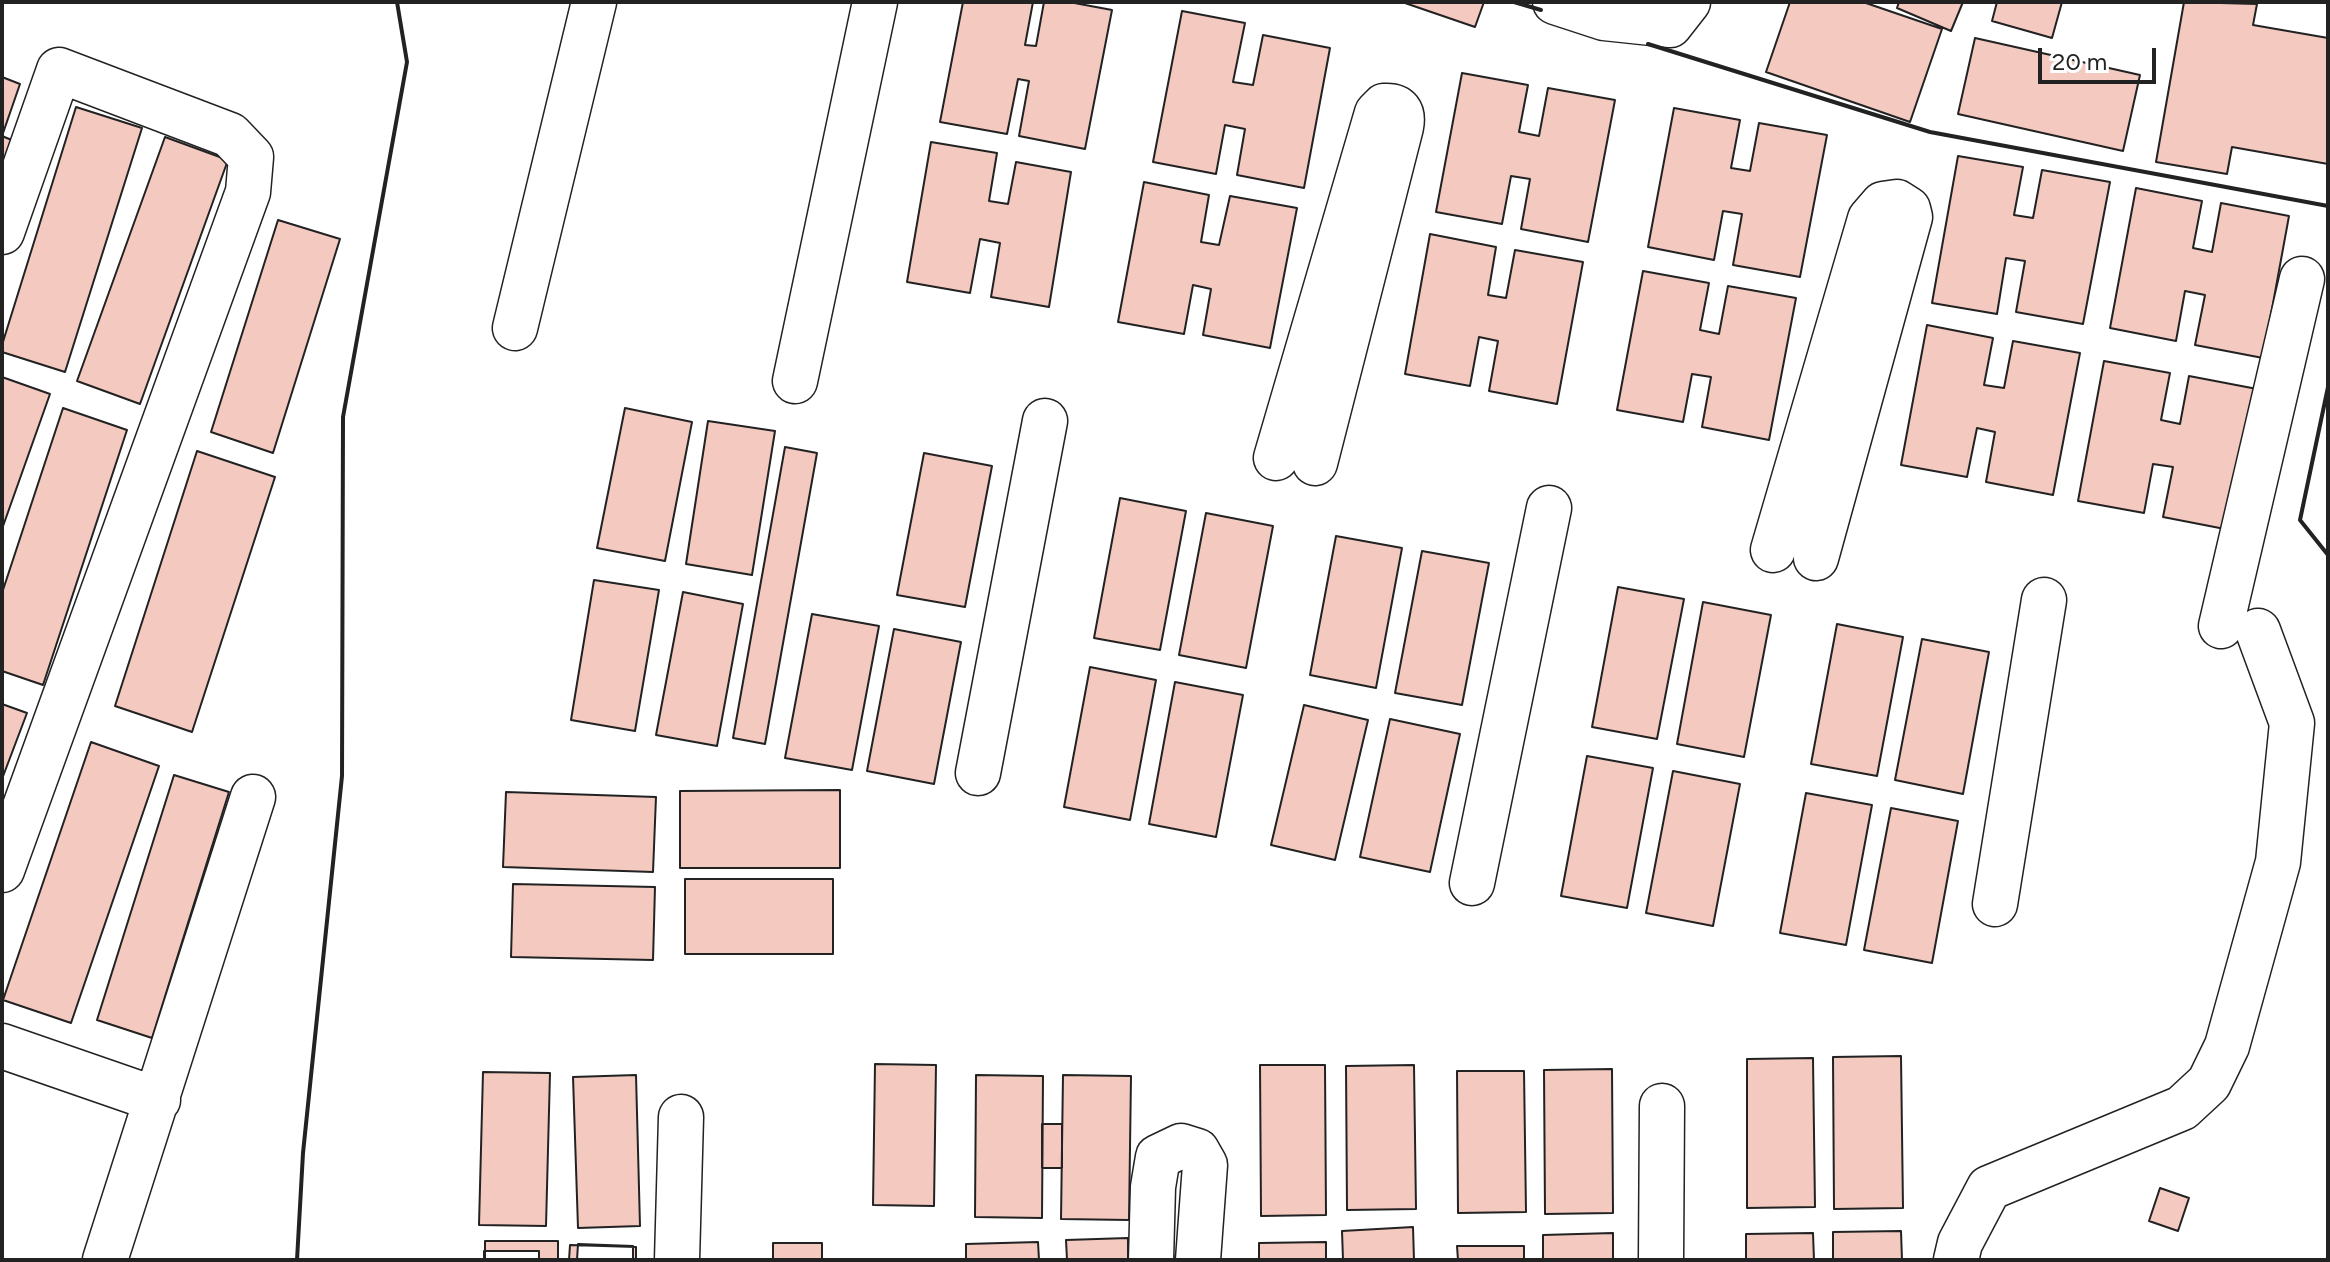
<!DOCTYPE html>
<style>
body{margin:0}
#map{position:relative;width:2330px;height:1262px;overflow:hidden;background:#fff;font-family:Figtree,sans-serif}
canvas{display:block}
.frame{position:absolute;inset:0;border:4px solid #222;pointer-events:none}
.scale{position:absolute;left:2038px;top:48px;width:118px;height:36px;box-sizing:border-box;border:4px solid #222;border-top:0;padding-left:10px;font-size:24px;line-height:28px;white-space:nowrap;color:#222;-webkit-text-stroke:6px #fff;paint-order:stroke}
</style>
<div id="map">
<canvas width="2330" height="1262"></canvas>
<div class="frame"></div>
<div class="scale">20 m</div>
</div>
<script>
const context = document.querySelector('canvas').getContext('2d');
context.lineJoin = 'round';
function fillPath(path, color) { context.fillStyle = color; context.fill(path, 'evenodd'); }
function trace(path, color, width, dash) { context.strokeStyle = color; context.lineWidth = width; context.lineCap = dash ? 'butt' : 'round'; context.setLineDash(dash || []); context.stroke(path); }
const building = new Path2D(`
 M963,2H1033L1025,45L1036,46L1044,2H1069L1112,10L1085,149L1019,136L1029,81L1018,79L1007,134L940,122Z
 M1402,2H1484L1475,27Z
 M1790,2H1863L1942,29L1910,122L1766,72Z
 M1899,2H1963L1951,31L1897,8Z
 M1997,2H2062L2052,38L1992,21Z
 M2184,2L2257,4L2253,25L2328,38V164L2232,147L2227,174L2156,162Z
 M1182,11L1245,23L1233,82L1253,85L1263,35L1330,48L1304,188L1237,175L1245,129L1225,125L1216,174L1153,162Z
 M1975,38L2140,75L2123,151L1958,114Z
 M1462,73L1528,85L1519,132L1539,136L1548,88L1615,100L1588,242L1521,229L1530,179L1511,176L1502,224L1436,212Z
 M2,77L20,84L2,136L14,141L2,175Z
 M76,107L142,128L65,372L2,352V345Z
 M1674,108L1740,120L1731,168L1750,171L1759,123L1827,135L1800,277L1733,265L1742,214L1723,211L1714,260L1648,247Z
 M165,137L228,160L140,404L77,381Z
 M931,142L997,153L989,201L1008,204L1016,162L1071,172L1049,307L991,297L1000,243L980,239L970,293L907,282Z
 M1958,156L2023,167L2014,215L2033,218L2042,170L2110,182L2083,324L2016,312L2025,261L2006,258L1997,314L1932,303Z
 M1144,182L1209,195L1201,242L1219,245L1230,196L1297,208L1270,348L1203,335L1211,289L1193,285L1184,334L1118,322Z
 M2136,188L2202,201L2193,248L2212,252L2221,203L2289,216L2263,358L2195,345L2205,295L2185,291L2176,341L2110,328Z
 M278,220L340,239L273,453L211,432Z
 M1430,234L1496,247L1488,295L1506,298L1515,250L1583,262L1557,404L1489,391L1498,341L1479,337L1470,386L1405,374Z
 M1643,271L1709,283L1700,330L1719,334L1728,286L1796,298L1769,440L1702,427L1711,377L1692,374L1683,422L1617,410Z
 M1927,325L1993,338L1984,385L2004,388L2013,341L2080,353L2053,495L1986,482L1995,432L1977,428L1967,477L1901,465Z
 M2104,361L2170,373L2161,420L2180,424L2189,376L2257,389L2230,530L2163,517L2173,467L2153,464L2144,513L2078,501Z
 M2,377L50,394L2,529Z
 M63,408L127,430L43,685L2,671V593Z
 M625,408L692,422L665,561L597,548Z
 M708,421L775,431L752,575L686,564Z
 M785,447L817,453L765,744L733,738Z
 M197,451L275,477L192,732L115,706Z
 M924,453L992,466L965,607L897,595Z
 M1120,498L1186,511L1160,650L1094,638Z
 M1206,513L1273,526L1246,668L1179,655Z
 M1336,536L1402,548L1376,688L1310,675Z
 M1422,551L1489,563L1462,705L1395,693Z
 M594,580L659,590L635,731L571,720Z
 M1618,587L1684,599L1657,739L1592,727Z
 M683,592L743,604L717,746L656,735Z
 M1703,602L1771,615L1744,757L1677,744Z
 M812,614L879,626L852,770L785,758Z
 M1837,624L1903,637L1877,776L1811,764Z
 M894,629L961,642L934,784L867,771Z
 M1922,639L1989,652L1963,794L1895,780Z
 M1090,667L1156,680L1130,820L1064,807Z
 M1175,682L1243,695L1216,837L1149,824Z
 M2,704L27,713L2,779Z
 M1304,705L1368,720L1335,860L1271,845Z
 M1390,719L1460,734L1430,872L1360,857Z
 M91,742L159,766L71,1023L3,1000Z
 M1587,756L1653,768L1627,908L1561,896Z
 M1673,771L1740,784L1713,926L1646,913Z
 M174,775L229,792L152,1038L97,1020Z
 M840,790V868H680V791Z
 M506,792L656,797L653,872L503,867Z
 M1806,793L1872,805L1846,945L1780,933Z
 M1891,808L1958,821L1932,963L1864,950Z
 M685,879H833V954H685Z
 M513,884L655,887L653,960L511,957Z
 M1901,1056L1903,1208L1834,1209L1833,1057Z
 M1813,1058L1815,1207L1747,1208V1059Z
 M875,1064L936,1065L934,1206L873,1205Z
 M1260,1065H1325L1326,1215L1261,1216Z
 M1414,1065L1416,1209L1347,1210L1346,1066Z
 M1612,1069L1613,1213L1545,1214L1544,1070Z
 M1457,1071H1524L1526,1212L1458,1213Z
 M483,1072L550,1073L546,1226L479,1225Z
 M636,1075L640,1226L578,1228L573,1077Z
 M976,1075L1043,1076L1042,1218L975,1217Z
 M1063,1075L1131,1076L1129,1220L1061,1219Z
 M1042,1124H1062V1168H1042Z
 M2160,1188L2189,1198L2178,1231L2149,1221Z
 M1413,1227L1414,1260H1343L1342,1231Z
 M1901,1231L1902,1260H1833V1232Z
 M1613,1233V1260H1543V1235Z
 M1813,1233L1814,1260H1746V1234Z
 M1128,1238V1260H1067L1066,1240Z
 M485,1241H558V1260H485Z
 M1038,1242L1039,1260H966V1244Z
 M1326,1242V1260H1259V1243Z
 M773,1243H822V1260H773Z
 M578,1244L633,1246V1260H577Z
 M570,1245L636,1247V1260H569Z
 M1457,1246H1524V1260H1458Z
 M484,1251H539V1260H484Z`);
const minor = new Path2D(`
 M1555,2L1604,18L1670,25L1688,2
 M2,232L59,70L230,135L251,157L248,192L2,870
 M515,328L594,2
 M795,381L875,2
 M1276,458L1377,113L1384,106C1399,105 1404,112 1401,127L1315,463
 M1773,550L1870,219L1883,204L1897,202L1908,209L1910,217L1816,558
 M2221,626L2302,279
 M978,773L1045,421
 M1472,883L1549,508
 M1995,904L2044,600
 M2,1046L158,1100
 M105,1260L253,797
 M677,1260L681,1117
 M1151,1260L1153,1187L1158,1157L1181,1146L1197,1151L1205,1165L1198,1260
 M1661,1260L1662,1106
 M1956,1260L1960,1243L1989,1188L2182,1108L2209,1083L2227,1046L2278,862L2292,723L2258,631`);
const wall = new Path2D(`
 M1514,2L1541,10
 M1648,44L1930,132L2328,206
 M2328,387L2300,520L2328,555
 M297,1260L303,1153L342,776L343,417L407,62L397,2`);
fillPath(building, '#f3c9c0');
trace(building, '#222', 2);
trace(minor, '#222', 47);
trace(minor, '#fff', 44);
trace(wall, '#222', 4);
</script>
